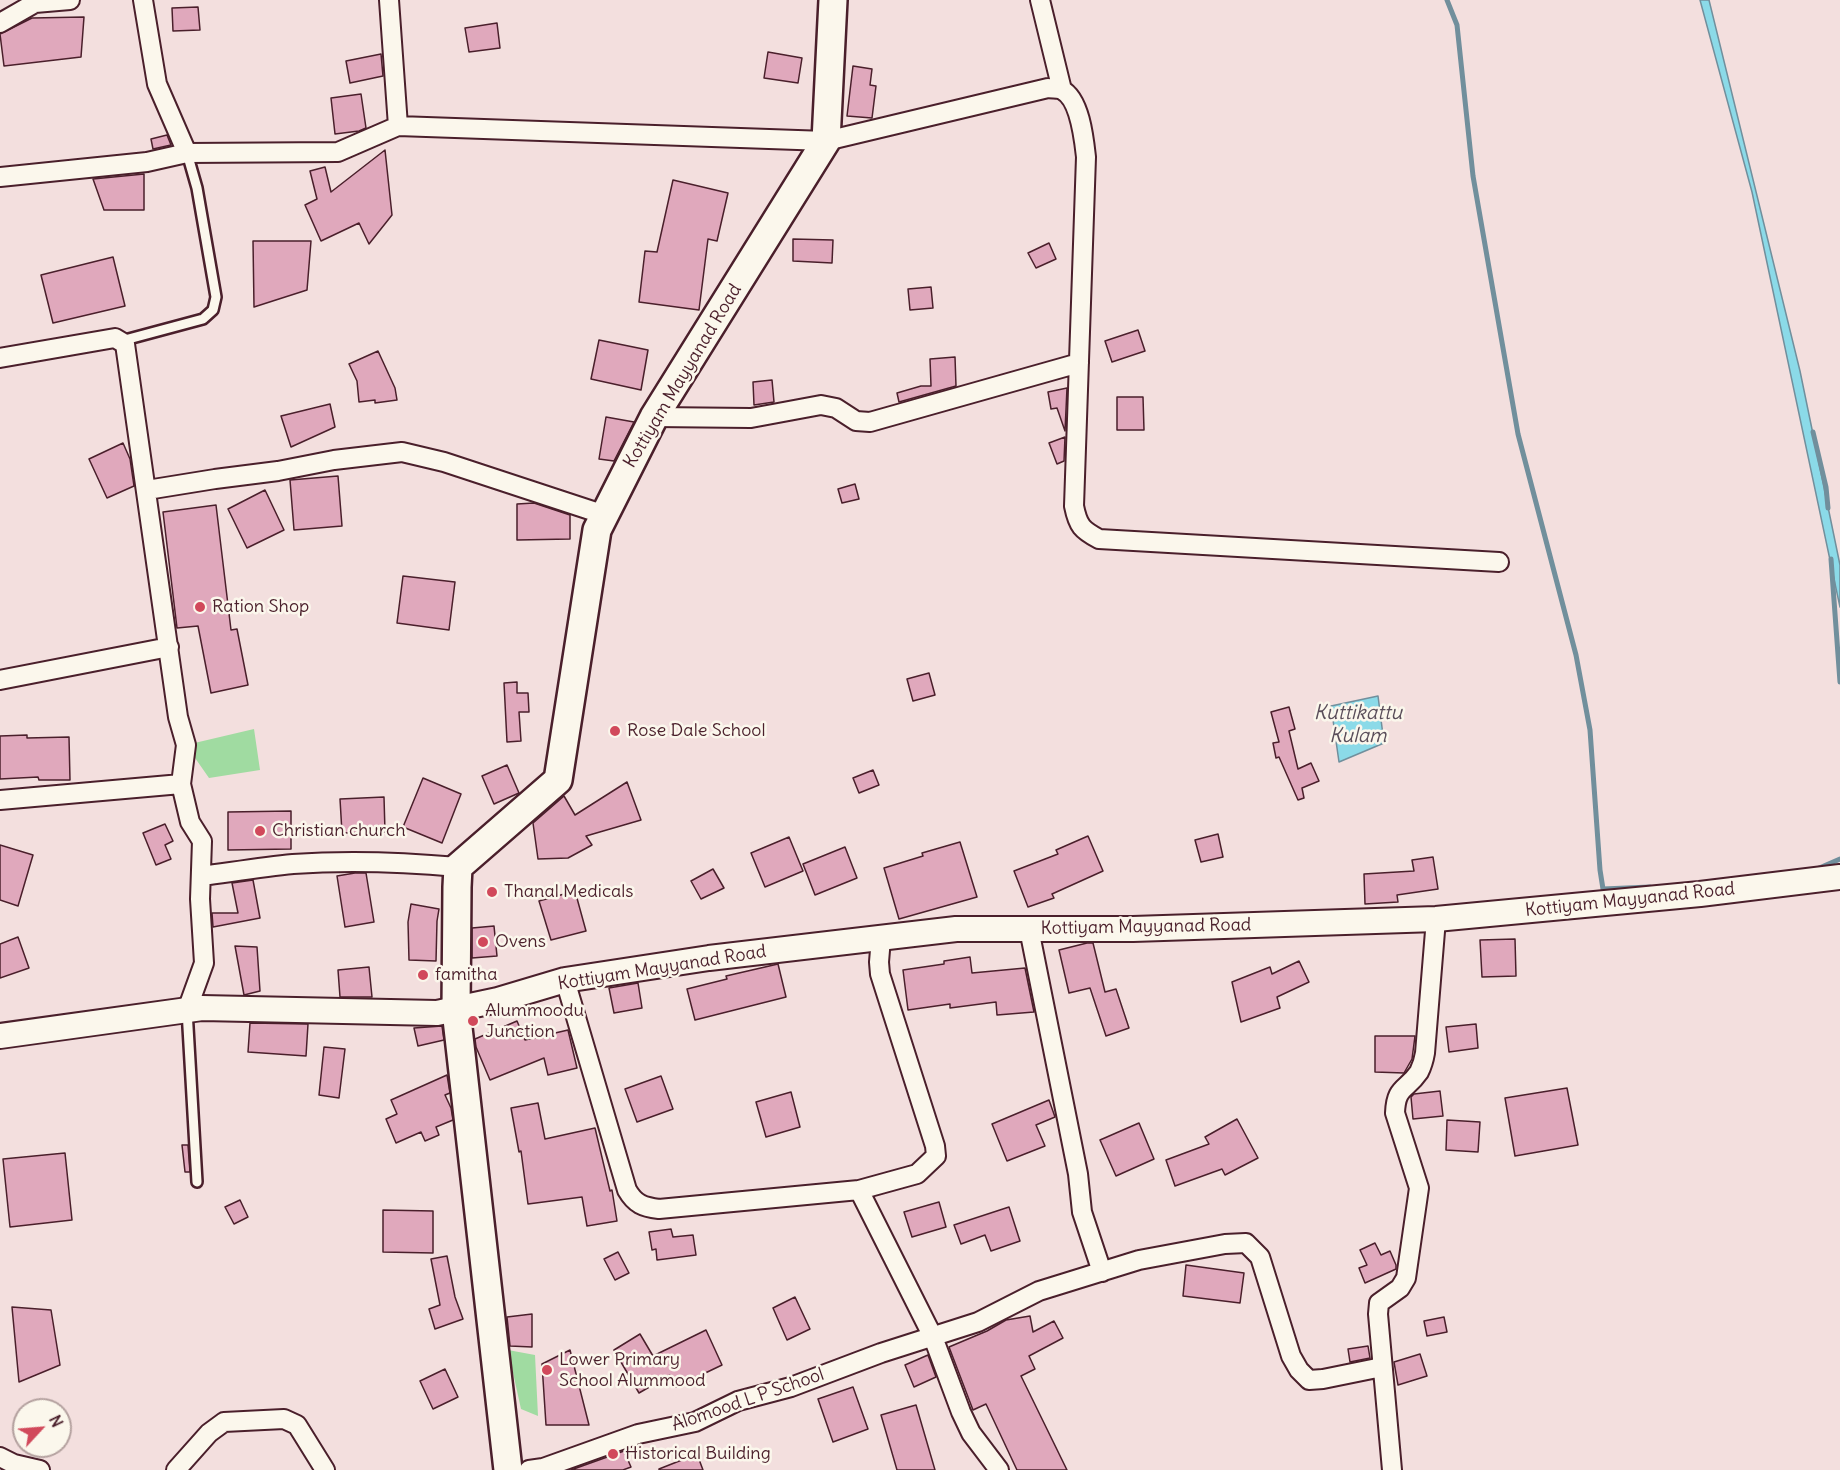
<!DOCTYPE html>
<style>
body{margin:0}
#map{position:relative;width:1840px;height:1470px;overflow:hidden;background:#f3dfde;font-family:Delius,sans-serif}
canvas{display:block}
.north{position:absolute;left:12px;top:1398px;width:60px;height:60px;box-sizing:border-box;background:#fbf7ec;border:2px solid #b4a19f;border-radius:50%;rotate:64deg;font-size:16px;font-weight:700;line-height:24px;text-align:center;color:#4a1f2b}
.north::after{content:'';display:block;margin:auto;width:21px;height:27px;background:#d1495b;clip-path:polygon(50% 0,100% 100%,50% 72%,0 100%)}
</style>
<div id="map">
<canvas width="1840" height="1470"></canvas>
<div class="north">N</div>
</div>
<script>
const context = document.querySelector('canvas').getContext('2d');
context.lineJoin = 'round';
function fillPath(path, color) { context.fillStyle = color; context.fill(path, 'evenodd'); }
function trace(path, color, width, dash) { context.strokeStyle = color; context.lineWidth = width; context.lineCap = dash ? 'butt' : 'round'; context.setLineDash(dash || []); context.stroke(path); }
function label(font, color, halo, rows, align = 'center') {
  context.font = font + ' Delius,sans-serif'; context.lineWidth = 5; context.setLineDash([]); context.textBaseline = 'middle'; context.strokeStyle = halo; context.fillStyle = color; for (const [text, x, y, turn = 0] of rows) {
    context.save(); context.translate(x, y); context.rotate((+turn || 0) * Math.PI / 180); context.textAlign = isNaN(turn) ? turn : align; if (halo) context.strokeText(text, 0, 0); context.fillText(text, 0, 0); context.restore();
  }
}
const green = new Path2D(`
 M254,729L260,770L209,778L186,745Z
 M508,1350L535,1355L538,1416L521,1409Z`);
const water = new Path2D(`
 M1700,0H1709L1800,371L1840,565V607L1752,192Z
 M1378,696L1384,743L1339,762L1331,706Z`);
const stream = new Path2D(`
 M1447,0L1457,25L1473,176L1518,434L1576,655L1590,730L1600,870L1603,889L1650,887
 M1813,432L1826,487L1828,508
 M1831,559L1840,682
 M1817,869L1840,859`);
const building = new Path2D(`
 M198,7L200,30L173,31L172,8Z
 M84,17L81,57L4,66L0,34L32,18Z
 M497,23L500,48L469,52L465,28Z
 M768,52L802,58L798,83L764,78Z
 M381,54L383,76L350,83L346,61Z
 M853,66L872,69L870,85L876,86L872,118L847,116Z
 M361,94L366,128L359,131L335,134L331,98Z
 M167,135L171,145L153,149L151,139Z
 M385,150L392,215L369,244L359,223L321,241L305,205L317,199L310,171L325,167L331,192Z
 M144,174V210H104L93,179Z
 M673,180L728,193L717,241L708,239L699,310L639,302L645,251L657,252Z
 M793,239L833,240L832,263L793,261Z
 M253,241H311L307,290L254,307Z
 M1049,243L1056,259L1036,268L1028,253Z
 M113,257L125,306L53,323L41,275Z
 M931,287L933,308L910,310L908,289Z
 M1138,330L1145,351L1112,362L1105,341Z
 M599,340L648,350L641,390L591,379Z
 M378,351L395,388L397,400L375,403V400L359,402L357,381L349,364Z
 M955,357L956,386L899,402L897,393L921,386H931L930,359Z
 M772,380L774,402L754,405L753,382Z
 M1067,388L1065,431L1057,408L1051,409L1048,392Z
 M1117,397H1143L1144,430H1117Z
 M330,404L335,427L291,447L281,416Z
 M606,417L634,422L614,461L599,459Z
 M1065,437L1064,461L1057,464L1049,443Z
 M123,443L130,459L134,486L107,498L89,459Z
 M338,476L342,526L294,530L290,480Z
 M855,484L859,499L842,503L838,489Z
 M265,490L284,530L247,548L228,509Z
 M534,503L570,515V539L517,540V504Z
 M216,505L231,630L237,629L248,685L211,693L198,626L177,628L163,512Z
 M403,576L455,582L449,630L397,623Z
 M929,673L935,695L913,701L907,679Z
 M517,682V693H528L529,712H519L521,741L507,742L504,683Z
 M1289,707L1295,729L1289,731L1298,769L1311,763L1319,781L1302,788L1304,798L1298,800L1279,757L1276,758L1273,743L1279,742L1271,712Z
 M27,735V738L69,737L70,780H39L38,777L0,779V736Z
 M507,765L519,793L494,804L482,776Z
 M873,770L879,785L859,793L853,778Z
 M423,778L461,794L442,843L403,827Z
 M627,782L641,820L586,836L592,845L568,858L538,859L533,823L564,796L575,815Z
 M384,797L385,832L342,833L340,799Z
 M291,811V849L228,850V812Z
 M165,824L173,841L165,845L171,859L156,865L143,833Z
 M1218,834L1223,857L1201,862L1195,840Z
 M1088,836L1103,871L1052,894L1054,898L1028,907L1014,871L1058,854L1056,850Z
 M789,837L803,871L765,887L751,853Z
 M960,842L977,897L899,919L884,868L923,856L922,853Z
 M0,845L33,855L18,906L0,900Z
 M845,847L857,878L815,895L803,864Z
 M1433,857L1438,889L1397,895L1398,902L1365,904L1364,874L1414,871L1412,860Z
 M713,869L724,888L701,899L691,881Z
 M355,873H366L374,922L345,927L337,876Z
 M253,880L260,918L213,927L212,913H238L232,883Z
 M575,891L586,931L551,940L539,901Z
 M411,904L439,909L437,921L436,961L409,960L408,922Z
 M494,926L497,956L472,958V928Z
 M18,937L29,968L0,978V944Z
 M1515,939L1516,976L1482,977L1480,940Z
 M1087,943H1093L1105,992L1116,989L1129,1028L1106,1036L1090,988L1069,993L1059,950Z
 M235,946L257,947L260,991L244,995Z
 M970,957L972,973L1025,968L1034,1012L997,1015L996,1002L950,1008V1004L908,1010L903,970L944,964V961Z
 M1299,961L1309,982L1277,997L1280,1008L1241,1022L1232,982L1270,967L1272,974Z
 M778,964L786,997L695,1020L687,989L727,979L726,976Z
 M369,967L372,997H340L338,970Z
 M638,983L642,1008L614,1013L609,988Z
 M517,1021L525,1040L568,1030L577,1068L548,1075L544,1058L490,1080L476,1047L475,1039Z
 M250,1023L308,1024L306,1056L248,1052Z
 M1476,1024L1478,1048L1449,1052L1446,1027Z
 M442,1026L444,1040L418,1046L414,1028Z
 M1375,1036H1415L1412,1059L1404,1073L1375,1072Z
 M324,1047L345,1049L339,1098L319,1095Z
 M447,1075L450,1093L445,1095L451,1108L453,1120L436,1127L439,1135L425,1141L421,1132L396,1143L386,1119L397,1114L391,1100Z
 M661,1076L673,1109L637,1122L625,1089Z
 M1567,1088L1578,1145L1515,1156L1505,1098Z
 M1440,1091L1443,1116L1413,1119L1411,1097L1414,1094Z
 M791,1092L800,1127L766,1137L756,1102Z
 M1049,1100L1055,1117L1036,1125L1045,1146L1007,1161L992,1124Z
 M538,1103L545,1139L595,1128L610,1191L612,1190L617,1221L587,1226L582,1197L528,1204L521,1151L519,1152L511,1108Z
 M1237,1119L1258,1158L1225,1175L1222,1169L1175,1186L1166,1160L1209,1144L1205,1137Z
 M1447,1120L1480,1122L1478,1152L1446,1150Z
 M1139,1123L1154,1159L1116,1176L1100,1140Z
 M182,1145H188L190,1172H185Z
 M65,1153L72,1220L10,1227L3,1159Z
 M240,1200L248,1217L234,1224L225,1207Z
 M939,1202L946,1227L912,1237L904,1212Z
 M1009,1207L1020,1241L991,1251L985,1235L961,1244L954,1225Z
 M383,1210L433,1211V1253L383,1252Z
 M671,1229L673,1237L693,1235L696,1255L657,1260L656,1249L652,1250L649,1232Z
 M1375,1243L1381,1255L1390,1251L1396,1265V1269L1365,1283L1359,1268L1367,1265L1360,1250Z
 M618,1252L629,1273L615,1280L604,1259Z
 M447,1256L455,1297L463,1319L435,1329L429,1309L440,1305L431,1259Z
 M1186,1265L1244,1273L1240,1303L1183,1296Z
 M795,1297L810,1329L787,1340L773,1308Z
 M12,1307L51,1310L60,1365L19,1382Z
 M532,1314V1347L510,1346L507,1317Z
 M1030,1316L1033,1332L1054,1321L1063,1338L1029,1356L1035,1369L1021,1376L1067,1470H1017L986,1404L973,1410L949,1347L987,1331L1006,1320Z
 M1444,1317L1447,1332L1427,1336L1424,1321Z
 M706,1330L722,1365L676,1387L670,1375L639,1393L614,1350L640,1334L653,1356Z
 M1368,1346L1370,1358L1350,1362L1348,1349Z
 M570,1350L589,1425H546L542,1364Z
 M1420,1354L1427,1376L1398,1385L1394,1362Z
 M928,1355L936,1377L914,1387L905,1365Z
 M445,1369L458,1397L433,1409L420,1381Z
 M853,1387L868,1429L833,1442L818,1399Z
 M916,1405L935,1470H897L881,1415Z
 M624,1451L631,1467L623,1470H571Z
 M697,1454L703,1470H659V1469Z`);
const service = new Path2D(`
 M121,341L203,319L213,310L216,297L197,188L187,153
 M187,1010L197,1182`);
const minor = new Path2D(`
 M143,0L157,84L187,153
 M389,0L398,126
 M1040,0L1062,90
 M0,23L35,3L70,0
 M0,177L147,162L187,153L338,152L398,126L826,141L1048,88C1052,89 1058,88 1062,90C1080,99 1084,139 1086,157L1074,506C1078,526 1082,530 1099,539L1499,562
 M0,358L115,338L125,344L178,717L186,745L181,784L190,822L202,841L200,899L204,963L187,1010
 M654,417L751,418L821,405L836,408L856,421L870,422L1079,363
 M147,490L215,479L278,471L334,460L402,452L444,462L605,515
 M0,680L169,647
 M0,800L181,784
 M202,876C232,872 263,867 293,864C348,860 403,862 458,867
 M1029,929L1078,1174L1082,1212L1102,1272
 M881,938L879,962L880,974L935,1146L936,1156L917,1174L859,1190L933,1337L961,1412L971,1433L999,1470
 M565,980L627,1190C635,1204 643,1207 659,1209L859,1190
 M0,1457L14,1464L40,1470
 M176,1470L209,1433L224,1422L284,1419L297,1425L325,1470
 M529,1470L543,1468L638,1434L695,1422L738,1401L791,1387L881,1353L978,1322L1039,1291L1139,1260L1225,1244L1246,1243L1260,1257L1291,1356L1299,1370L1309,1380L1323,1379L1382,1367
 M1392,1470L1378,1314L1379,1303L1400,1288L1406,1278L1419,1188L1395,1113C1396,1086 1406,1091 1419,1072C1422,1066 1424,1059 1425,1053L1436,919`);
const tertiary = new Path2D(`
 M0,1036L202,1008L437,1013L498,1000L565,980L709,958L956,929H1133L1436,919L1700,894L1840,877`);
const secondary = new Path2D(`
 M508,1470L456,1010L457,887L458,867L558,780L597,530L654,417L826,141L833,0`);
const markers = [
 [200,607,6,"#d1495b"],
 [615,731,6,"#d1495b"],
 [260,831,6,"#d1495b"],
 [492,892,6,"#d1495b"],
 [483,942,6,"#d1495b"],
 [423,975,6,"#d1495b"],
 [473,1021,6,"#d1495b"],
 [547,1370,6,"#d1495b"],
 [613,1454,6,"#d1495b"]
];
const streetNames = [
 ["Kottiyam Mayyanad Road",683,376,-59],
 ["Kottiyam Mayyanad Road",1630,900,-6],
 ["Kottiyam Mayyanad Road",1146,927,-1],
 ["Kottiyam Mayyanad Road",662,968,-9],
 ["Alomood L P School",748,1400,-19]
];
const poiNames = [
 ["Ration Shop",212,607],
 ["Rose Dale School",627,731],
 ["Christian church",272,831],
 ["Thanal Medicals",504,892],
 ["Ovens",495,942],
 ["famitha",435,975],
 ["Alummoodu",485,1011],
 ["Junction",485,1032],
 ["Lower Primary",559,1360],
 ["School Alummood",559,1381],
 ["Historical Building",625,1454]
];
const waterNames = [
 ["Kuttikattu",1358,713],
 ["Kulam",1358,736]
];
fillPath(green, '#a0dba1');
fillPath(water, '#8bdae8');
trace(water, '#718f9c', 1.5);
trace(stream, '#718f9c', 5);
fillPath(building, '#e0a8bc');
trace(building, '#4a1f2b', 1.5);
trace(service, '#4a1f2b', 14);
trace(minor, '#4a1f2b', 22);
trace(tertiary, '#4a1f2b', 28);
trace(secondary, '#4a1f2b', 32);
trace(service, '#fbf7ec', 9);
trace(minor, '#fbf7ec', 18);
trace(tertiary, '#fbf7ec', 24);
trace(secondary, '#fbf7ec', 27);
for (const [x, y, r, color] of markers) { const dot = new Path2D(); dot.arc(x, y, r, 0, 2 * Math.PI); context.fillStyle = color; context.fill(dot); trace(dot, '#fbf7ec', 2); }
label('18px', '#4a1f2b', '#fbf7ec', streetNames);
label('18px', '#4a1f2b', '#fbf7ec', poiNames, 'left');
label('italic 20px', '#5a4e5a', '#fbf7ec', waterNames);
</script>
